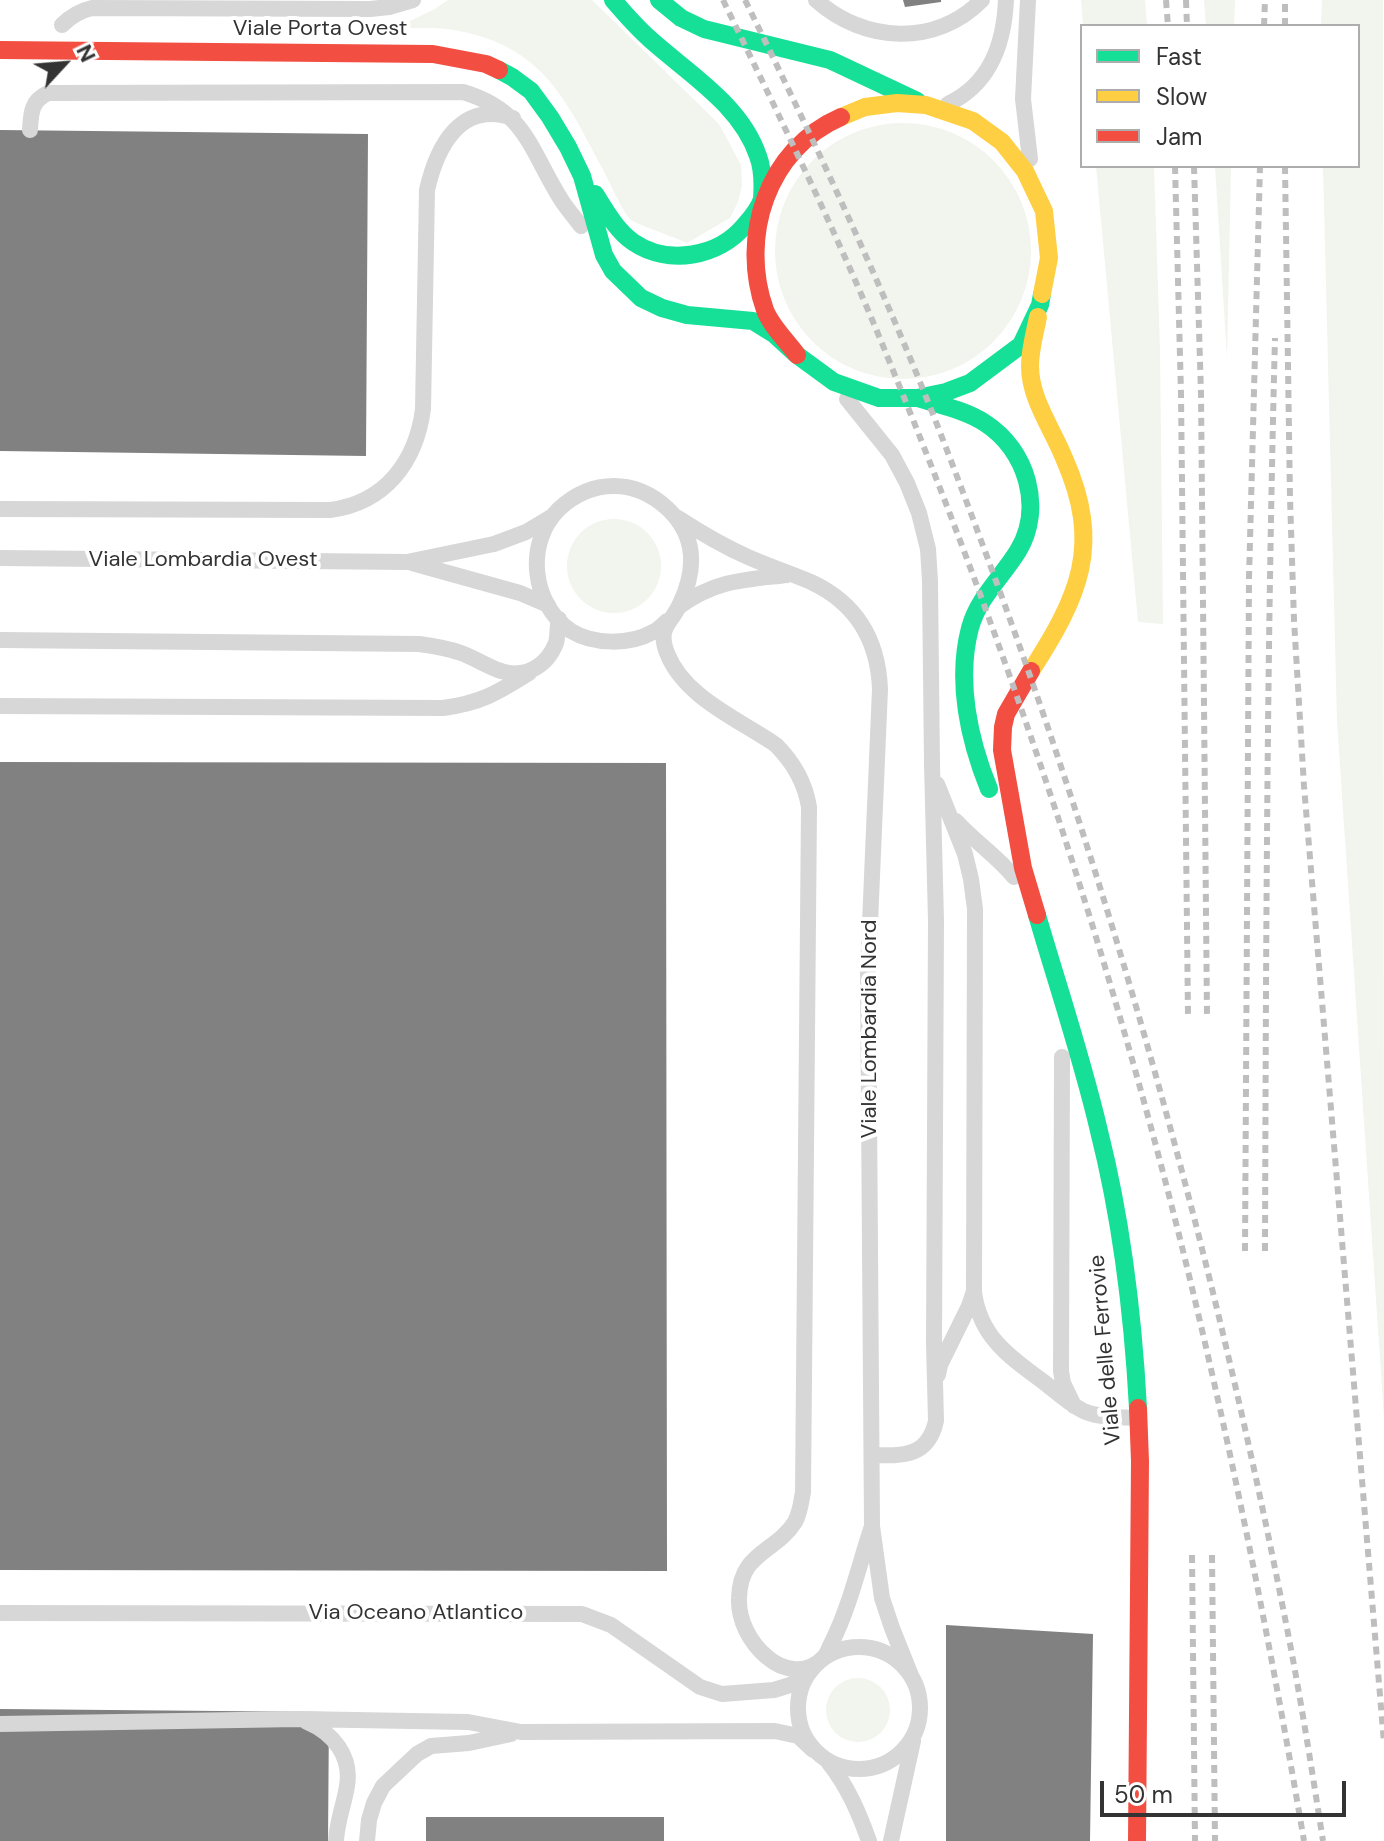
<!DOCTYPE html>
<style>
body{margin:0}
#map{position:relative;width:1384px;height:1841px;overflow:hidden;background:#fff;font-family:"DM Sans",sans-serif}
canvas{display:block}
.legend{position:absolute;left:1080px;top:24px;width:280px;height:144px;box-sizing:border-box;background:#fff;border:2px solid #adadad;margin:0;padding:10px 14px;list-style:none;font-size:24px;color:#333}
.legend li{display:flex;align-items:center;gap:16px;height:40px}
.legend b{width:40px;border:2px solid #adadad}
.north{position:absolute;left:24px;top:24px;width:80px;height:80px;-webkit-text-stroke:6px #fff;paint-order:stroke;rotate:64deg;font-size:22px;font-weight:700;line-height:32px;text-align:center;color:#333}
.north::after{content:'';display:block;margin:auto;width:28px;height:36px;background:#333;clip-path:polygon(50% 0,100% 100%,50% 72%,0 100%)}
.scale{position:absolute;left:1100px;top:1781px;width:246px;height:36px;box-sizing:border-box;border:4px solid #333;border-top:0;padding-left:10px;font-size:24px;line-height:28px;white-space:nowrap;color:#333;-webkit-text-stroke:6px #fff;paint-order:stroke}
</style>
<div id="map">
<canvas width="1384" height="1841"></canvas>
<ul class="legend">
<li><b style="height:10px;background:#16e098"></b>Fast</li>
<li><b style="height:10px;background:#ffcf43"></b>Slow</li>
<li><b style="height:10px;background:#f24e42"></b>Jam</li>
</ul>
<div class="north">N</div>
<div class="scale">50 m</div>
</div>
<script>
const context = document.querySelector('canvas').getContext('2d');
context.lineJoin = 'round';
function fillPath(path, color) { context.fillStyle = color; context.fill(path, 'evenodd'); }
function trace(path, color, width, dash) { context.strokeStyle = color; context.lineWidth = width; context.lineCap = dash ? 'butt' : 'round'; context.setLineDash(dash || []); context.stroke(path); }
function label(font, color, halo, rows, align = 'center') {
  context.font = font + ' "DM Sans",sans-serif'; context.lineWidth = 8; context.setLineDash([]); context.textBaseline = 'middle'; context.strokeStyle = halo; context.fillStyle = color; for (const [text, x, y, turn = 0] of rows) {
    context.save(); context.translate(x, y); context.rotate((+turn || 0) * Math.PI / 180); context.textAlign = isNaN(turn) ? turn : align; if (halo) context.strokeText(text, 0, 0); context.fillText(text, 0, 0); context.restore();
  }
}
const green = new Path2D(`
 M448,0H592L719,124L741,165L742,185L738,202L730,218L687,243C677,238 635,224 630,219C623,213 606,174 600,164C564,96 541,47 459,31C443,27 425,28 409,28L408,22L435,9Z
 M1081,0H1145L1147,26H1083Z
 M1204,0H1235L1234,26H1206Z
 M1322,0H1383L1384,1418L1337,721L1323,166H1358V26H1321Z
 M775 251a128 128 0 1 1 256 0a128 128 0 1 1-256 0Z
 M1096,166H1154L1160,350L1163,624L1138,622Z
 M1215,166H1231L1227,358Z
 M567 566a47 47 0 1 1 94 0a47 47 0 1 1-94 0Z
 M826 1710a32 32 0 1 1 64 0a32 32 0 1 1-64 0Z`);
const building = new Path2D(`
 M903,0H941V2L905,7Z
 M0,130L368,134L366,456L0,451Z
 M0,762L666,763L667,1571L0,1570Z
 M946,1625L1093,1634L1090,1841H946Z
 M0,1709L329,1712L328,1841H0Z
 M426,1817H664V1841H426Z`);
const lane = new Path2D(`
 M816,0C864,43 936,47 982,0
 M1028,0L1023,99L1030,159
 M62,25C71,16 79,11 92,8L370,9L389,7L413,0
 M948,104C990,84 1004,45 1006,0
 M30,130C31,113 31,101 48,93L463,92C527,111 530,151 562,201C568,210 575,218 581,226
 M847,399L892,455L907,483L919,513L928,549L930,581L932,764L936,921L934,1343L936,1421C928,1457 903,1456 872,1455
 M0,509L330,510C385,503 416,462 423,409L427,190C437,146 461,100 513,118
 M678,518C701,533 723,546 748,557C768,566 790,573 811,582C856,603 878,640 880,689L868,970L872,1526L882,1598L892,1628L912,1678
 M0,558L407,562L494,544L526,532L551,517
 M412,563L520,593L548,605
 M680,606C716,580 744,580 787,575
 M667,621C663,625 658,630 653,632C630,645 594,645 571,631C531,604 525,542 559,509C574,495 593,486 614,486C635,486 653,495 668,509C697,537 696,570 680,604C671,624 657,627 667,653C684,697 738,719 776,745C794,763 805,782 809,807L803,1492C801,1503 800,1513 795,1522C775,1553 740,1552 739,1598C738,1620 750,1643 767,1657C783,1671 807,1675 823,1658C827,1655 829,1647 832,1642C850,1606 859,1565 872,1526
 M0,640L419,644C434,646 447,648 461,653C475,658 488,667 501,671C525,679 547,666 556,643C558,636 557,627 559,619
 M0,706L443,708C481,703 497,693 529,673
 M937,784L965,854L971,879L975,909L974,1291L969,1306L940,1365L938,1375
 M956,821C974,841 997,856 1014,877
 M1062,1057L1061,1371L1063,1383L1074,1406
 M974,1292C980,1338 1011,1358 1045,1383C1058,1393 1071,1406 1086,1412C1101,1418 1120,1417 1136,1418
 M0,1613L582,1614L611,1625L700,1687L722,1694L774,1690L790,1685L807,1676
 M798 1708a61 61 0 1 1 122 0a61 61 0 1 1-122 0Z
 M307,1722C333,1733 352,1756 347,1786C344,1805 337,1821 336,1841
 M0,1724L298,1719L468,1722L521,1732L775,1731L798,1736L813,1750
 M829,1763C848,1787 859,1813 869,1841
 M367,1841L369,1820L374,1803L383,1786L417,1754L431,1746L469,1743L511,1734
 M891,1841L913,1741`);
const fast = new Path2D(`
 M659,0L681,18L704,29L830,60L917,101
 M499,70L512,77L531,91L550,117L568,147L582,176L604,255L613,271L641,298L662,308L687,315L753,321L774,334L797,355L834,382L879,398H917L946,392L970,383L1021,345L1040,305L1042,294
 M595,194C606,211 616,230 633,242C668,266 719,257 745,225C752,217 759,209 762,199C763,185 763,169 758,156C741,105 689,74 651,40C637,28 625,14 613,0
 M917,398C940,405 965,410 985,423C1027,450 1044,508 1018,551C1002,577 978,598 970,628C956,681 969,740 989,789
 M1037,915C1058,987 1082,1058 1099,1131C1122,1222 1133,1315 1138,1408`);
const slow = new Path2D(`
 M841,117L865,107L897,103L926,105L973,121L1002,142L1025,171L1044,211L1049,258L1042,294
 M1031,671C1079,596 1103,546 1064,458C1052,428 1030,399 1030,366C1030,349 1035,333 1038,317`);
const jam = new Path2D(`
 M0,50L433,54L486,64L499,70
 M797,355C787,341 771,326 765,310C739,237 767,149 841,117
 M1031,671L1006,714L1003,727L1002,750L1023,868L1037,915
 M1137,1841L1140,1461L1138,1408`);
const rail = new Path2D(`
 M723,0C781,120 840,239 890,363C1009,653 1110,954 1185,1259C1232,1451 1271,1646 1304,1841
 M745,0C802,116 858,234 908,353C937,422 963,492 989,562C1120,915 1220,1280 1291,1649C1303,1713 1313,1777 1323,1841
 M1166,0L1168,26
 M1186,0L1187,26
 M1264,26L1265,0
 M1285,26V0
 M1175,166L1181,394L1188,1015
 M1194,166L1201,394L1207,1015
 M1285,166L1290,498L1294,620L1304,786L1384,1743
 M1245,1251L1249,578L1260,166
 M1265,1251C1266,946 1267,642 1275,338
 M1192,1555L1195,1841
 M1212,1555L1215,1841`);
const streetNames = [
 ["Viale Porta Ovest",320,29],
 ["Viale Lombardia Ovest",203,560],
 ["Viale Lombardia Nord",870,1029,-90],
 ["Viale delle Ferrovie",1106,1350,-95],
 ["Via Oceano Atlantico",416,1613]
];
fillPath(green, '#f1f5ed');
fillPath(building, '#818181');
trace(lane, '#d7d7d7', 16);
trace(fast, '#16e098', 18);
trace(slow, '#ffcf43', 18);
trace(jam, '#f24e42', 18);
trace(rail, '#bebebe', 6, [8, 6]);
label('22px', '#333', '#fff', streetNames);
</script>
